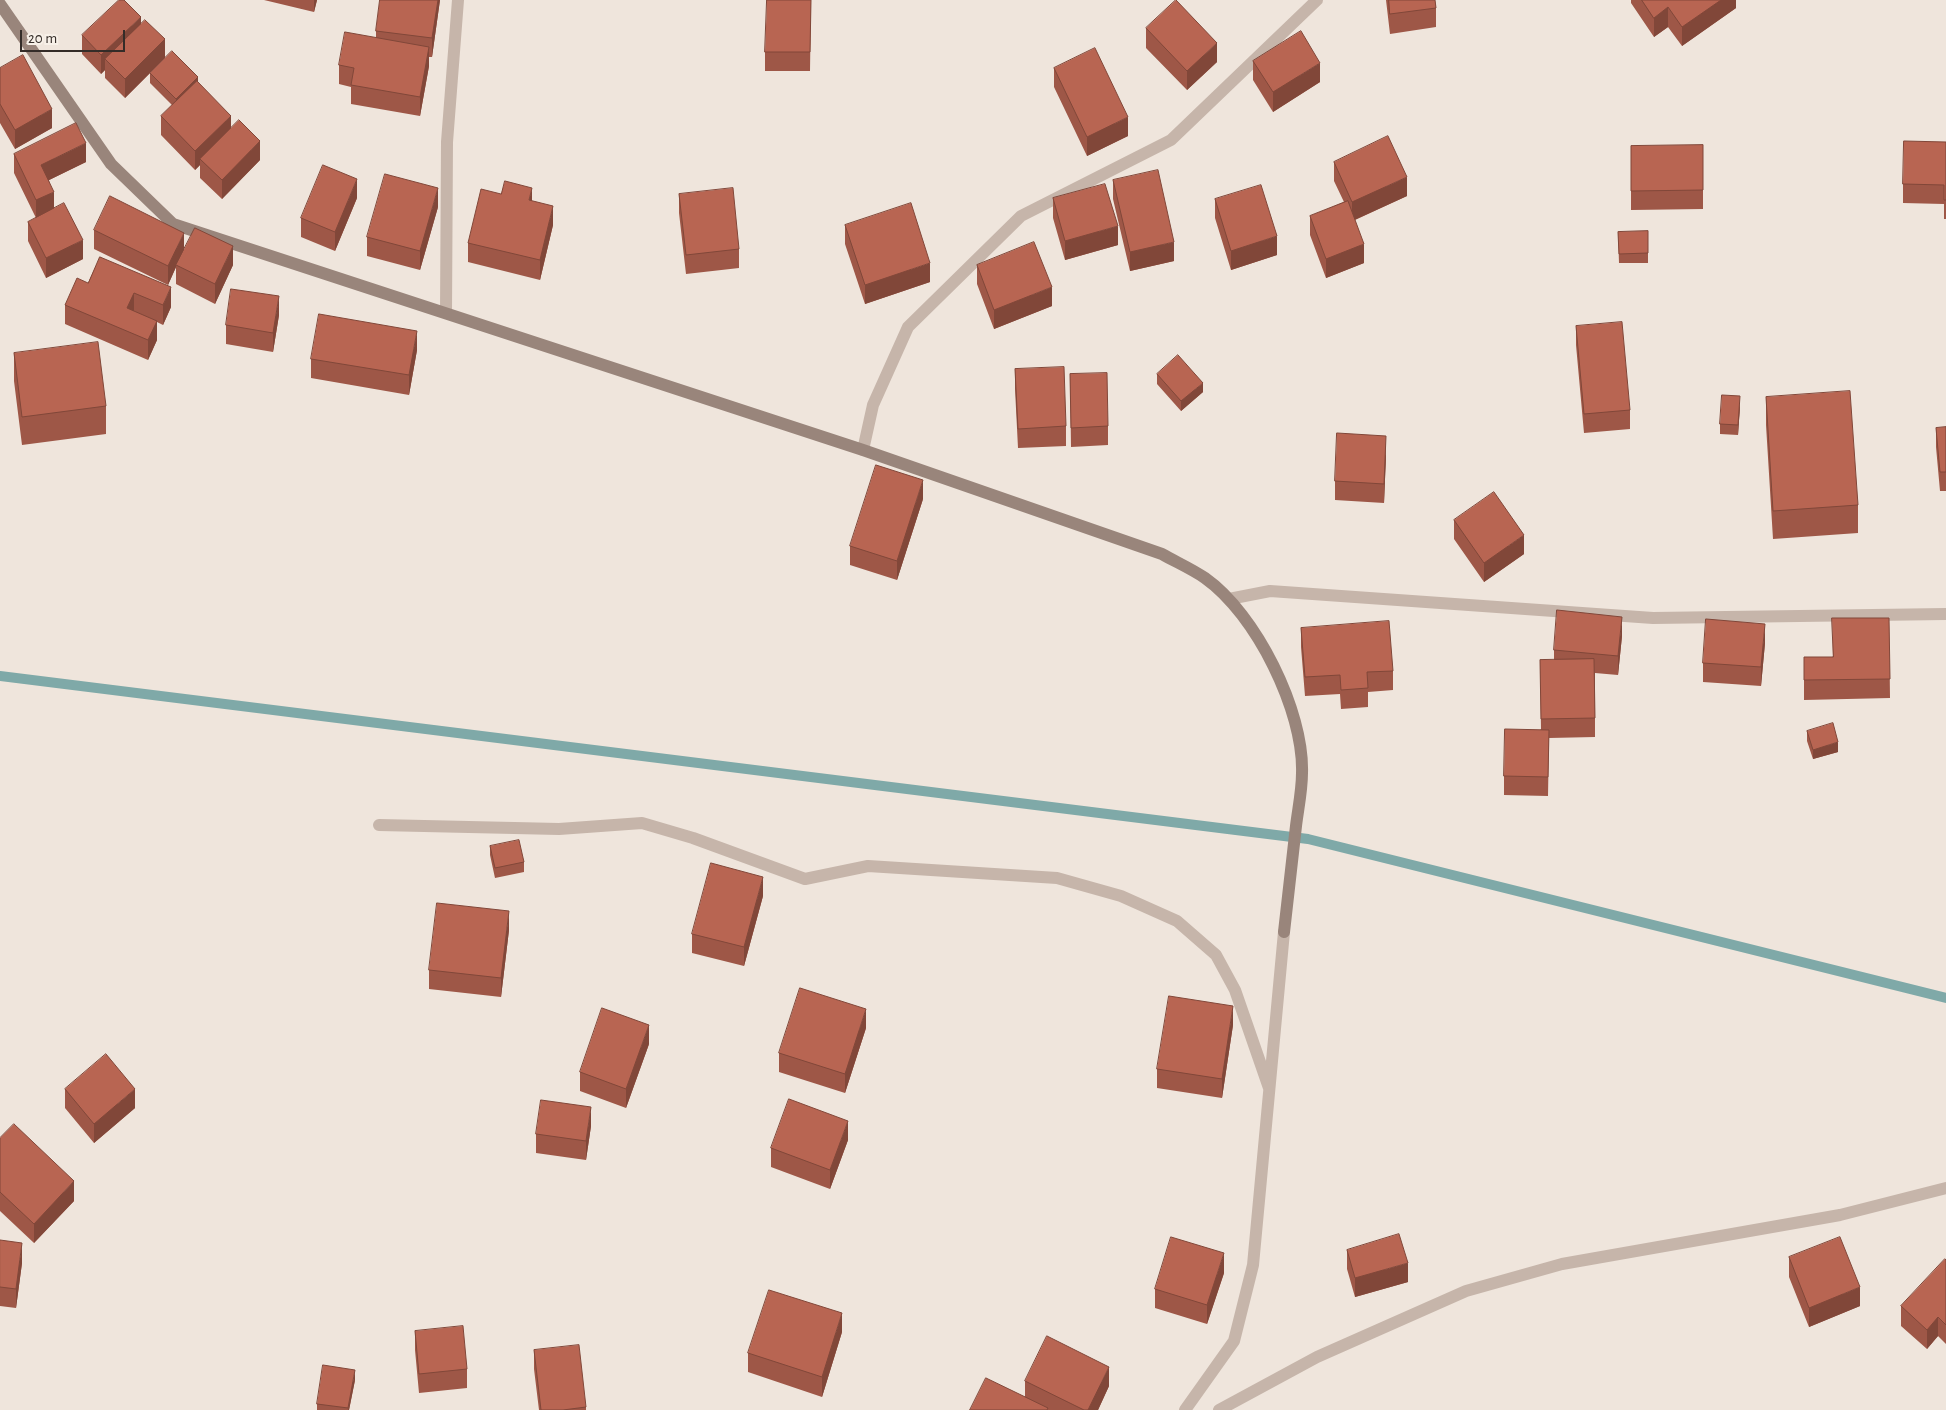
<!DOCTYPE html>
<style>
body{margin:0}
#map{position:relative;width:1946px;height:1410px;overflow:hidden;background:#efe5dc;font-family:"Alegreya Sans",sans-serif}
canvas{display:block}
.scale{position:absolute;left:20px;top:30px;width:105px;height:22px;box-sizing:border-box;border:2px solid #342c28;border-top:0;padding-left:6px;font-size:15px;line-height:18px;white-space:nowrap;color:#342c28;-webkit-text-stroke:4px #f7f0e8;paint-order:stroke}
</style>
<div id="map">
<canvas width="1946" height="1410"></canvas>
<div class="scale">20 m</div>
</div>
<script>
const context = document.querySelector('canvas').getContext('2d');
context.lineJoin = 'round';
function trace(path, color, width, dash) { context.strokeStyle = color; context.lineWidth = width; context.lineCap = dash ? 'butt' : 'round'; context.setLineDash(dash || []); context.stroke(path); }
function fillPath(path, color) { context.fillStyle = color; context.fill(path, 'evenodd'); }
const stream = new Path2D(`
 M0,676L1308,839L1946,998`);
const street = new Path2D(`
 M446,312L447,142L458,0
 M863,450L873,405L908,327L1021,216L1171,140L1317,0
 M1229,599L1270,591L1653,618L1946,614
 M379,825L559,829L642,823L693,838L805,879L868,866L1057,878L1121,896L1177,921L1216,955L1235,990L1269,1088
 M1185,1410L1234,1341L1253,1265L1284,932
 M1219,1410L1317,1357L1466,1291L1562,1264L1840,1215L1946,1188`);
const secondary = new Path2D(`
 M0,4L111,164L173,224L863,450L1162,554C1176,562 1192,569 1205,578C1256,614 1304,711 1302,773C1302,791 1298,809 1296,826C1292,862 1288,897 1284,932`);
const wall = new Path2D(`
 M264,0H317L314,12Z
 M380,0H440L432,57H429V66L420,116L351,104V87L339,84V65L376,38V31Z
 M811,0L810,71H765V52Z
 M1386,0H1435L1436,8V27L1390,34Z
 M1631,0H1736V8L1682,46L1668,27L1654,37L1631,3Z
 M141,24L165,58L125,98L105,78V70L101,74L82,54V35Z
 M1146,28L1217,62L1187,90L1146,48Z
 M1253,61L1320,82L1273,112L1253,80Z
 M0,68L52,128L15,149L0,123Z
 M1054,68L1128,136L1087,156L1054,87Z
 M150,73L198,82L231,128L260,160L222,199L200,178V165L195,170L161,135V116L172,105L150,83Z
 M1946,142V219H1944V204L1903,203V184Z
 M1703,145V209L1631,210V146Z
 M14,154L86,162L49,180L54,209L83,259L46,278L28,241V222L36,218L14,173Z
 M1334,162L1407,196L1355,220L1364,263L1326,278L1310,235V216L1344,202L1334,181Z
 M1113,180L1174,261L1130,271L1113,199Z
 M679,194L739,249V268L686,274L679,213Z
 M357,198L335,251L301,237V218Z
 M1053,198L1118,245L1065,260L1053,218Z
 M1215,199L1277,255L1231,270L1215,218Z
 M532,201L553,225L540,280L468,262V243Z
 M438,207L420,270L367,256V237Z
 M845,225L930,282L865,304L845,244Z
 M94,230L184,250L233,265L215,304L176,284V267L168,285L94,249Z
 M1648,231V263H1619L1618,232Z
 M100,257L171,307L163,325L157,322V340L148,360L65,324V305L88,283Z
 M977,265L1052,306L994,329L977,284Z
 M279,315L273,352L226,344V325Z
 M1576,326L1630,410V429L1584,433L1576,345Z
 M417,350L409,395L311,378V359Z
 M14,353L106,406V434L22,445L14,381Z
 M1015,369L1066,426V446L1018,448L1015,389Z
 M1070,374L1108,426V445L1071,447Z
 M1157,374L1203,392L1181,411L1157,384Z
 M1766,397L1858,505V533L1773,539L1766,425Z
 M1740,406L1738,435L1720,434V424Z
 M1946,427V491H1940L1936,447V428Z
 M1386,455L1384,503L1335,500V481Z
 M923,499L897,580L850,565V546Z
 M1454,520L1524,554L1484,582L1454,539Z
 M1889,618L1890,698L1804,700V657H1832Z
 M1301,628L1393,671V690L1368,692V707L1341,709L1340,694L1305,696L1301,647Z
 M1622,636L1618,675L1595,673V737L1549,738L1548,796L1504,795V776L1541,729L1540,660H1554V650Z
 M1765,643L1761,686L1703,682V663Z
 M1807,731L1838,752L1813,759L1807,741Z
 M490,846L524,862V872L495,878L490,855Z
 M763,896L744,966L692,953V934Z
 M509,930L501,997L429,989V970Z
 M1233,1025L1222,1098L1157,1088V1069Z
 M866,1028L845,1093L779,1072V1053Z
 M649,1044L626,1108L580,1091V1072Z
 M65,1089L135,1108L94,1143L65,1108Z
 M591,1126L586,1160L536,1153V1134Z
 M0,1138L74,1201L34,1243L0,1211Z
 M848,1140L830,1189L771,1167V1148Z
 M0,1240L22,1263L16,1308L0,1306Z
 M1347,1250L1408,1282L1355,1297L1347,1269Z
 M1789,1257L1860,1306L1809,1327L1789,1277Z
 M1946,1260V1344L1938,1336L1927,1349L1901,1326V1306Z
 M1224,1273L1207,1324L1155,1308V1289Z
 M415,1331L467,1369V1388L419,1393L415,1350Z
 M842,1332L822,1397L748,1372V1353Z
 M534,1350L586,1407V1410H539L534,1369Z
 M355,1380L349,1410H317V1404Z
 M1025,1381L1109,1386L1098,1410H970L1025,1397Z`);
const shadedWall = new Path2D(`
 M314,0H317L314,12Z
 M438,0H440L432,57V38Z
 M1721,0H1736V8L1682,46V27Z
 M1668,7V27L1654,37V18Z
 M141,17V36L105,59V70L101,74V55Z
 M165,39V58L125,98V79Z
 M1217,43V62L1187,90V71Z
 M429,47V66L420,116V97Z
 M1320,63V82L1273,112V92Z
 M198,77V86L176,109V99Z
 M52,109V128L15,149V130Z
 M231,116V135L200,159V165L195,170V151Z
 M1128,117V136L1087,156V137Z
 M260,141V160L222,199V180Z
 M86,143V162L41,184V165Z
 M1407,177V196L1352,221V202Z
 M357,179V198L335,251V232Z
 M438,188V207L420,270V251Z
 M532,188V207L529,200Z
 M54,192V211L36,219V200Z
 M553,206V225L540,280V260Z
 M1118,226V245L1065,260V241Z
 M184,233V252L176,265V267L168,285V266Z
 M1277,236V255L1231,270V251Z
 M83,240V259L46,278V258Z
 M1174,242V261L1130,271V252Z
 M1364,244V263L1326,278V259Z
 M233,246V265L215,304V284Z
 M930,263V282L865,304V285Z
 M171,287V307L163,325V305Z
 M1052,287V306L994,329V310Z
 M134,293V312L127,308Z
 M279,296V315L273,352V333Z
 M157,321V340L148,360V340Z
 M417,331V350L409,395V375Z
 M1203,383V392L1181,411V401Z
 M1740,396V406L1738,435V425Z
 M1386,436V455L1384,503V484Z
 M923,480V499L897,580V561Z
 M1524,535V554L1484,582V563Z
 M1622,617V636L1618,675V656Z
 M1765,624V643L1761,686V667Z
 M1838,742V752L1813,759V750Z
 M763,877V896L744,966V947Z
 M509,911V930L501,997V978Z
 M1233,1006V1025L1222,1098V1079Z
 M866,1009V1028L845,1093V1074Z
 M649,1025V1044L626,1108V1089Z
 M135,1089V1108L94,1143V1124Z
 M591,1107V1126L586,1160V1141Z
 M848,1121V1140L830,1189V1170Z
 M74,1181V1201L34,1243V1224Z
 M22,1243V1263L16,1308V1289Z
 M1224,1253V1273L1207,1324V1305Z
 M1408,1263V1282L1355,1297V1278Z
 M1860,1287V1306L1809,1327V1308Z
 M842,1313V1332L822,1397V1377Z
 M1938,1317V1336L1927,1349V1330Z
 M1109,1367V1386L1098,1410H1088Z
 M355,1370V1380L349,1410H348Z`);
const building = new Path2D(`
 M119,0H124L141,17L101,55L82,35Z
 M380,0H438L432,38L376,31Z
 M767,0H811L810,52H765Z
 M1176,0L1217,43L1187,71L1146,28Z
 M1389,0H1435L1436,8L1390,14Z
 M1642,0H1721L1682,27L1668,7L1654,18Z
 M145,20L165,39L125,79L105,59Z
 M1301,31L1320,63L1273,92L1253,61Z
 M345,32L429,47L420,97L351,85L354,68L339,65Z
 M1095,48L1128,117L1087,137L1054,68Z
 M172,51L198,77L176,99L150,73Z
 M23,55L52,109L15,130L0,104V68Z
 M197,81L231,116L195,151L161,116Z
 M239,120L260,141L222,180L200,159Z
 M76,123L86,143L41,165L54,192L36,200L14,154Z
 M1388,136L1407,177L1352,202L1334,162Z
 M1904,141L1946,142V200H1944V185L1903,184Z
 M1703,145V190L1631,191V146Z
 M323,165L357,179L335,232L301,218Z
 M1158,170L1174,242L1130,252L1113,180Z
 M385,174L438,188L420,251L367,237Z
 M505,181L532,188L529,200L553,206L540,260L468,243L481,189L501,194Z
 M1105,184L1118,226L1065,241L1053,198Z
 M1261,185L1277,236L1231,251L1215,199Z
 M733,188L739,249L686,255L679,194Z
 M110,196L184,233L168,266L94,230Z
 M1348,201L1364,244L1326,259L1310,216Z
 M64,203L83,240L46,258L28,222Z
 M911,203L930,263L865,285L845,225Z
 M195,228L233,246L215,284L176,265Z
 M1648,231V253L1619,254L1618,232Z
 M1034,242L1052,287L994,310L977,265Z
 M100,257L171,287L163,305L134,293L127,308L157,321L148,340L65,305L77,278L88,283Z
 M231,289L279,296L273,333L226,325Z
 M319,314L417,331L409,375L311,359Z
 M1622,322L1630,410L1584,414L1576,326Z
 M98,342L106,406L22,417L14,353Z
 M1178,355L1203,383L1181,401L1157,374Z
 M1064,367L1066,426L1018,429L1015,369Z
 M1107,373L1108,426L1071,428L1070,374Z
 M1850,391L1858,505L1773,511L1766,397Z
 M1722,395L1740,396L1738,425L1720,424Z
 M1946,427V472H1940L1936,428Z
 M1337,433L1386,436L1384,484L1335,481Z
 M876,465L923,480L897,561L850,546Z
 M1494,492L1524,535L1484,563L1454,520Z
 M1557,610L1622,617L1618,656L1554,650Z
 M1832,618H1889L1890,679L1804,680V657H1833Z
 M1706,619L1765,624L1761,667L1703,663Z
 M1389,621L1393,671L1367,672L1368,688L1341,690L1340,675L1305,677L1301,628Z
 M1594,659L1595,718L1541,719L1540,660Z
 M1833,723L1838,742L1813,750L1807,731Z
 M1505,729L1549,730L1548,777L1504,776Z
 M519,840L524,862L495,868L490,846Z
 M711,863L763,877L744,947L692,934Z
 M437,903L509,911L501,978L429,970Z
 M800,988L866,1009L845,1074L779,1053Z
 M1169,996L1233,1006L1222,1079L1157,1069Z
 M602,1008L649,1025L626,1089L580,1072Z
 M106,1054L135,1089L94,1124L65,1089Z
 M789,1099L848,1121L830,1170L771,1148Z
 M541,1100L591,1107L586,1141L536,1134Z
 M14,1124L74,1181L34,1224L0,1192V1138Z
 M1399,1234L1408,1263L1355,1278L1347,1250Z
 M1171,1237L1224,1253L1207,1305L1155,1289Z
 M1840,1237L1860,1287L1809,1308L1789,1257Z
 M0,1240L22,1243L16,1289L0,1287Z
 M1945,1259L1946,1260V1325L1938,1317L1927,1330L1901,1306Z
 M769,1290L842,1313L822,1377L748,1353Z
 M463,1326L467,1369L419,1374L415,1331Z
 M1047,1336L1109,1367L1088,1410H1084L1025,1381Z
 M579,1345L586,1407L563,1410H541L534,1350Z
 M323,1365L355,1370L348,1408L317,1404Z
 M986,1378L1048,1408L1047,1410H970Z`);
trace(stream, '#7fa9a8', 10);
trace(street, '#c6b5aa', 12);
trace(secondary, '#99857b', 12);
fillPath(wall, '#9e5747');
fillPath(shadedWall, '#814739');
fillPath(building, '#b86552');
trace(building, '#814739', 1);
</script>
